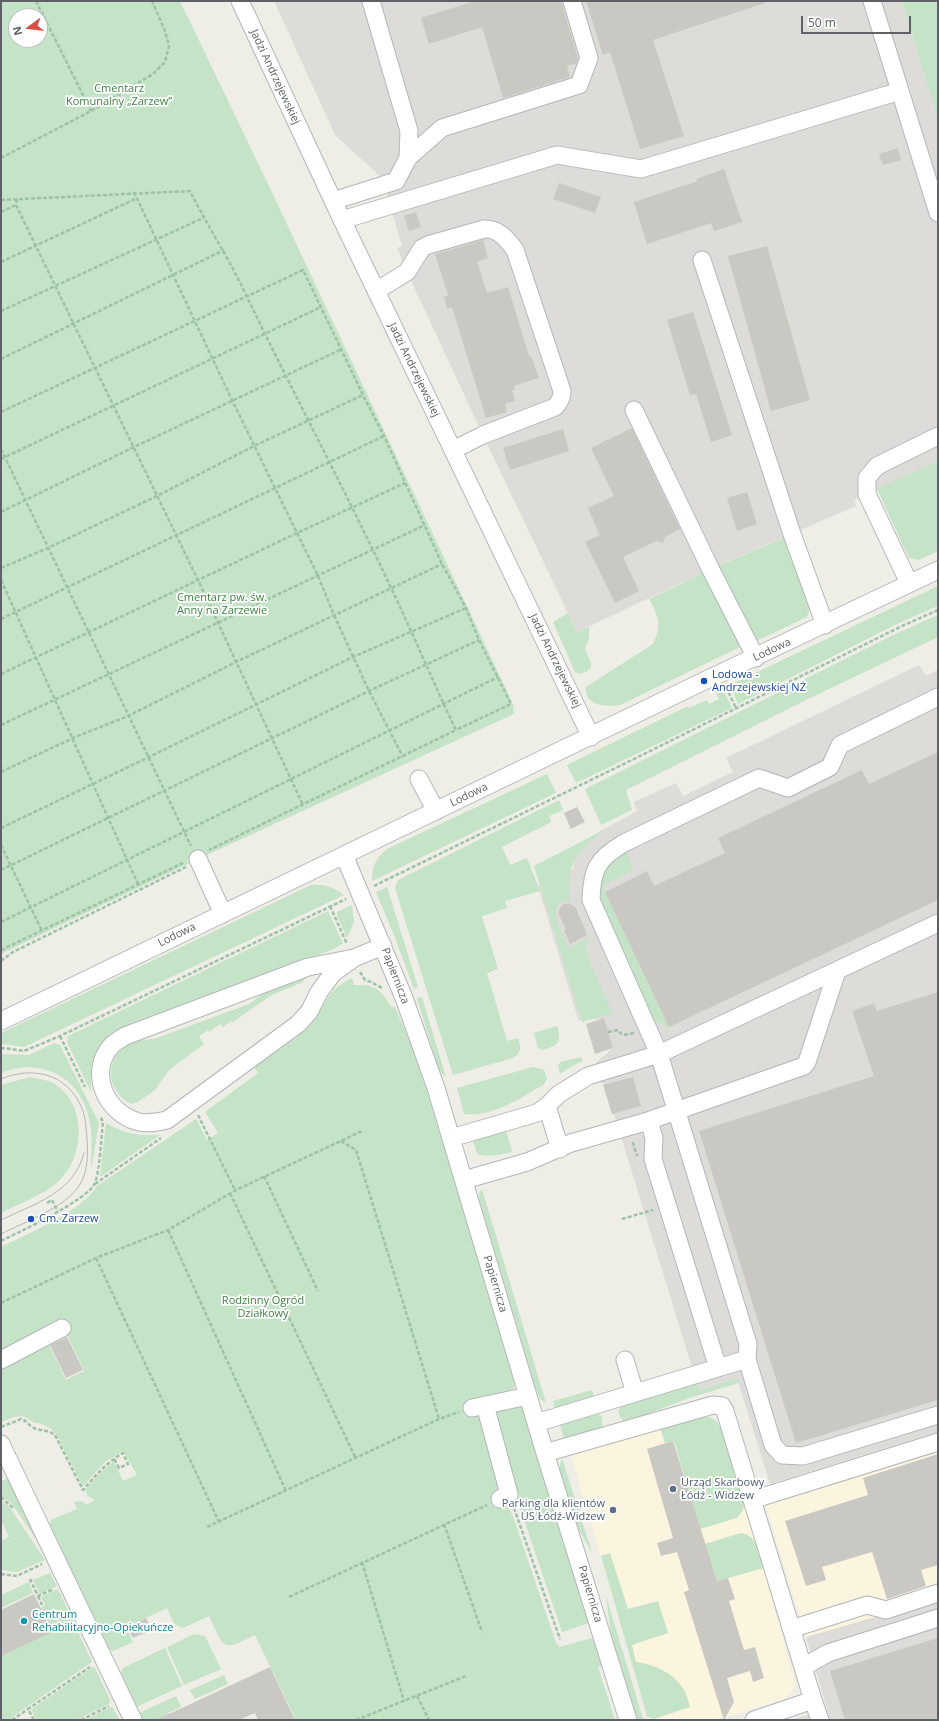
<!DOCTYPE html>
<meta charset="utf-8">
<style>
body{margin:0}
#map{position:relative;width:939px;height:1721px;overflow:hidden;background:#eeede6;font-family:"Open Sans",sans-serif}
canvas{display:block}
.frame{position:absolute;inset:0;border:2px solid #5e6165;pointer-events:none}
.north{position:absolute;left:8px;top:8px;width:40px;height:40px;box-sizing:border-box;background:#fff;border:1px solid #bfc0c1;border-radius:50%;rotate:255deg;font-size:11px;font-weight:700;line-height:16px;text-align:center;color:#5e6165}
.north::after{content:'';display:block;margin:auto;width:14px;height:18px;background:#d85043;clip-path:polygon(50% 0,100% 100%,50% 72%,0 100%)}
.scale{position:absolute;left:801px;top:16px;width:110px;height:18px;box-sizing:border-box;border:2px solid #5e6165;border-top:0;padding-left:5px;font-size:12px;line-height:14px;white-space:nowrap;color:#5e6165;-webkit-text-stroke:3px #fff;paint-order:stroke}
</style>
<div id="map">
<canvas width="939" height="1721"></canvas>
<div class="frame"></div>
<div class="north">N</div>
<div class="scale">50 m</div>
</div>
<script>
const context = document.querySelector('canvas').getContext('2d');
context.lineJoin = 'round';
function fillPath(path, color) { context.fillStyle = color; context.fill(path, 'evenodd'); }
function trace(path, color, width, dash) { context.strokeStyle = color; context.lineWidth = width; context.lineCap = dash ? 'butt' : 'round'; context.setLineDash(dash || []); context.stroke(path); }
function label(font, color, halo, rows, align = 'center') {
  context.font = font + ' "Open Sans",sans-serif'; context.lineWidth = 3.5; context.setLineDash([]); context.textBaseline = 'middle'; context.strokeStyle = halo; context.fillStyle = color; for (const [text, x, y, turn = 0] of rows) {
    context.save(); context.translate(x, y); context.rotate((+turn || 0) * Math.PI / 180); context.textAlign = isNaN(turn) ? turn : align; if (halo) context.strokeText(text, 0, 0); context.fillText(text, 0, 0); context.restore();
  }
}
const commercial = new Path2D(`
 M711,1417L718,1423L723,1431L764,1568L795,1683L792,1691L785,1699L717,1720H649L570,1453L660,1428Z
 M938,1432V1599L806,1637L760,1487Z`);
const industrial = new Path2D(`
 M274,1H902L938,119V461L854,500L856,506L724,563L577,632L489,448L407,272L397,248L402,246L382,178L335,135Z
 M919,665L926,676L938,670V1432L770,1484L737,1378L699,1390L614,1114H612L603,1083H599L594,1066H592L613,1048L604,1019L577,1020L578,1019L538,886L574,869L572,847L637,811L634,802L676,783L683,796L733,772L726,758Z
 M938,1599V1720H791L827,1709L806,1637Z`);
const green = new Path2D(`
 M1,1H180L268,184L513,704L514,714L198,859L1,954ZM16,16H40V40H16Z
 M902,1H938V119Z
 M938,461V551L919,560L909,558L877,489Z
 M785,537L810,605L809,612L807,617L756,641L716,567Z
 M707,571L739,640L740,647L620,705C606,707 584,706 586,687L653,644C663,625 658,616 649,599Z
 M938,586V606L899,623L738,704L730,685Z
 M568,613L577,632L589,627V638L585,649L591,663V668L586,672L580,674L575,672L553,622Z
 M938,615V637L808,699L626,790L632,810L601,825L585,789L889,637Z
 M723,689L732,708L576,783L567,765L688,706L689,708L707,700L709,704L719,699L716,692Z
 M547,774L556,793L372,881C372,865 376,859 387,849Z
 M559,800L563,810L549,816L551,822L502,847L510,865L527,858L540,891L505,901L507,908L482,916L498,969L487,973L507,1041L518,1038C521,1047 522,1052 513,1058L453,1075L395,888L398,880Z
 M604,830C576,853 566,863 570,901C542,899 564,936 569,948L590,937L586,947L588,958L612,1013L582,1022L534,866Z
 M625,850L634,870L602,886L669,1027L666,1028L663,1021L654,1024L598,899L601,873L613,857Z
 M311,885C325,884 333,887 344,895L24,1047L1,1044V1033Z
 M387,887L418,987L414,989L394,935L376,892Z
 M352,905L354,922L347,938L337,916V912Z
 M328,911L343,943L334,949L143,1019C103,1034 89,1047 91,1092L67,1042L68,1036Z
 M309,974L303,982L270,996L233,1022L231,1021L223,1027L220,1024L209,1032L208,1030L199,1036L204,1044L169,1070L155,1090L138,1102L132,1104C106,1093 103,1057 130,1043C137,1039 146,1040 154,1039L249,1004L267,991Z
 M352,978L354,985C373,984 382,989 390,1006L395,1007L411,1045L429,1098L516,1383L513,1389L470,1401L482,1414L499,1475L498,1491L502,1505L509,1508L514,1519L556,1643L559,1647L593,1638L595,1640L603,1665L598,1667L615,1720H296L255,1635C221,1652 225,1649 209,1616L183,1628C173,1626 171,1617 167,1608L126,1627L133,1642L113,1651L106,1648L49,1525L51,1520L77,1509L74,1502L82,1501L86,1505L94,1501L92,1498L88,1496L85,1490L100,1473L114,1461L123,1481L137,1475L123,1451L105,1462L83,1486L56,1434L51,1429L40,1423H35L23,1416L14,1417L1,1422V1366L47,1341L66,1380L84,1371L62,1324L1,1354V1247C27,1234 83,1211 97,1186L196,1119L207,1140L218,1133L205,1112L258,1073L254,1067C270,1055 296,1040 309,1026C328,1005 322,993 352,978Z
 M422,997L446,1077L439,1070L417,998Z
 M557,1026C562,1042 558,1046 542,1050L538,1048L534,1033Z
 M54,1043L60,1045L99,1123L91,1170C91,1152 93,1135 89,1118C79,1076 40,1057 1,1073V1054L29,1055Z
 M581,1057L583,1061L572,1066L560,1074L558,1066L560,1062Z
 M533,1067L544,1070L547,1079L544,1084C519,1099 494,1117 464,1114L457,1088Z
 M30,1077C40,1079 51,1080 59,1087C85,1108 84,1151 64,1175C49,1194 22,1202 1,1213V1085Z
 M106,1123C126,1134 137,1136 160,1135L100,1177Z
 M506,1129L512,1152C500,1155 490,1157 477,1154L473,1140Z
 M482,1189L546,1403L540,1399L536,1390L480,1203L479,1194Z
 M737,1378L739,1383L692,1397L632,1420L624,1421L620,1417L618,1411L621,1407L629,1404L697,1383L700,1390Z
 M592,1390L594,1397L555,1408L553,1401Z
 M519,1404L523,1406L589,1623L562,1632L513,1487L494,1413L498,1409Z
 M598,1414L602,1416V1427L598,1431L564,1439L560,1425Z
 M702,1416C714,1417 716,1420 723,1431L744,1503L743,1510L737,1518L700,1529L674,1441L665,1443L660,1428Z
 M562,1458L592,1553L577,1526L559,1469Z
 M6,1479H10L49,1558L12,1504L1,1495V1481Z
 M1,1500L10,1508L45,1560L17,1572L1,1570V1541L9,1537L1,1520Z
 M741,1533C758,1536 759,1553 764,1568L717,1581L705,1544Z
 M610,1553L628,1609L658,1601L668,1633L632,1645L636,1662C653,1664 672,1672 682,1687C686,1692 688,1701 690,1707L654,1719L650,1718L647,1716L601,1556Z
 M50,1573L57,1586L40,1594L33,1580Z
 M29,1582L33,1593L1,1608V1595Z
 M58,1589L92,1662L8,1720H1V1656L52,1631L41,1608L45,1605L41,1597Z
 M606,1596L643,1719L642,1720H636L611,1635Z
 M194,1634L205,1636L221,1669L184,1685L167,1647Z
 M165,1648L182,1686L134,1708L120,1675L123,1668Z
 M93,1667L95,1668L110,1700L109,1704L76,1720H36L32,1711V1709Z
 M224,1675L228,1684L195,1699L190,1690Z
 M176,1696L181,1707L168,1713L171,1720H139L137,1714Z
 M112,1707L120,1720H85L111,1707Z`);
const building = new Path2D(`
 M475,1H561L578,58L577,63L567,66L570,77L503,98L482,27L429,44L421,18Z
 M586,1H765V3L653,40L684,136L640,149L610,52L603,55Z
 M898,148L901,160L883,165L879,154Z
 M724,169L742,222L714,231L711,223L647,244L634,202L698,181L696,179Z
 M559,183L601,197L595,213L553,199Z
 M416,212L421,227L409,231L404,216Z
 M483,240L488,258L477,262L487,293L508,287L529,356H531L539,378L514,386L515,389L512,391L515,401L505,404L507,412L486,418L452,307L447,309L444,297L448,295L435,254Z
 M767,246L810,400L771,411L728,256Z
 M693,312L732,435L711,442L696,394L690,395L667,320Z
 M632,428L680,529L665,537L663,543L656,541L623,557L639,591L615,603L585,542L600,535L588,508L614,496L591,448Z
 M563,429L569,451L510,470L503,448Z
 M747,492L757,524L737,531L727,498Z
 M938,752V900L669,1027L605,892L647,871L654,886L725,853L718,838L862,770L869,784Z
 M577,807L585,822L571,829L564,813Z
 M569,903L576,908L587,935L570,944L564,930L566,929L558,913L562,905Z
 M938,992V1400L796,1443L699,1131L874,1076L852,1011L874,1003L877,1011Z
 M604,1018L613,1048L595,1054L586,1024Z
 M633,1077L641,1106L612,1114L603,1085Z
 M67,1337L83,1370L66,1378L50,1345Z
 M673,1441L717,1581L728,1578L735,1599L729,1601L744,1650L755,1647L764,1678L753,1682L750,1671L727,1678L734,1702L724,1720L684,1592L689,1590L677,1552L661,1556L657,1543L673,1538L647,1449Z
 M938,1454V1565L921,1570L926,1586L887,1599L872,1552L822,1567L826,1580L806,1586L785,1521L868,1495L863,1478Z
 M34,1594L52,1632L1,1656V1610Z
 M146,1618L152,1630L133,1638L127,1627Z
 M938,1638V1720H845L830,1671Z
 M270,1667L295,1720H258L255,1713L239,1720H156Z`);
const path = new Path2D(`
 M36,1L91,111
 M1,158L91,111L153,74L165,62L169,46L165,31L152,1
 M134,192L232,400L318,576L334,615L369,691L403,757
 M17,199L16,205L198,580L303,805
 M1,200L190,191C208,227 230,260 247,297C301,409 360,518 411,631C426,664 440,697 456,730L209,850
 M1,212L16,205
 M1,262L135,199
 M1,311L203,218
 M1,359L224,250
 M1,412L303,270L363,395L384,436L442,564L466,608L479,640L511,704L456,730
 M1,449L191,846
 M1,459L321,307
 M1,512L134,447L342,349
 M1,568L48,548L157,496L254,446L363,395
 M1,580L138,884
 M1,619L384,436
 M1,674L297,533L405,483
 M726,687L736,708
 M1,725L425,525
 M1,772L73,738L128,716L236,662L442,564
 M1,828L149,757L353,657L466,608
 M1,845L42,931
 M1,870L369,691L479,640
 M374,886L638,757L902,626L938,610
 M330,906L347,944
 M1,922L498,677
 M1,950L185,862
 M1,961L13,952L186,867
 M360,972L365,980L371,982L382,988
 M608,1032L618,1030C621,1037 628,1034 634,1033
 M60,1036L85,1087
 M1,1049L4,1048L24,1051L60,1036L346,899
 M198,1115L235,1190
 M341,1141L356,1150L439,1419
 M632,1143H633L637,1156
 M264,1176L318,1291
 M95,1184L161,1138
 M230,1193L356,1459
 M47,1203L52,1200L58,1212
 M622,1219L653,1210
 M168,1230L286,1491
 M1,1241C19,1232 88,1200 95,1183C100,1169 101,1139 103,1122L100,1116
 M96,1258L219,1522
 M1,1303L96,1258L168,1230L236,1190L362,1131
 M1,1427L21,1419C27,1421 28,1424 32,1427C37,1431 47,1429 55,1435L83,1490C95,1476 106,1463 123,1453L128,1464L119,1468L114,1458
 M1,1497L13,1508
 M514,1508L560,1639
 M444,1524L482,1632
 M207,1527L439,1419L459,1412
 M362,1562L404,1701
 M1,1574L17,1576L42,1564
 M30,1579L38,1596L54,1589
 M38,1596L42,1605
 M289,1597L487,1505
 M417,1696L429,1720
 M12,1720L28,1709
 M34,1720L28,1709L90,1667
 M81,1720L109,1706
 M356,1720L466,1676`);
const minor = new Path2D(`
 M240,1L342,220L591,737
 M371,1L409,131L408,158
 M872,1L938,213
 M333,201L396,181L408,158L442,128L579,85L589,58L572,1
 M342,220L557,155L641,169L900,91
 M702,260L792,534L825,625
 M376,291L407,272L422,248L428,245L484,229C498,228 507,239 515,250L562,391C562,398 560,402 555,407L483,435L453,450
 M634,410L711,570L756,658
 M909,583L867,494V478L877,466L938,436
 M419,779L436,811
 M344,855L404,998L436,1088L545,1453L628,1720
 M198,859L223,914
 M354,958L308,967L125,1036C121,1039 116,1041 112,1045C87,1072 106,1114 139,1122C149,1124 158,1122 167,1120L298,1024L309,1012L319,992L333,973L354,958L383,946
 M1,1021L704,681L938,570
 M547,1106L560,1149
 M649,1121L654,1138L653,1159L718,1368
 M451,1138L537,1113L547,1106L559,1094L588,1076L659,1054L938,923
 M464,1180L527,1162L571,1143L645,1122L804,1066L807,1062L837,971
 M747,1359L748,1344L659,1054L591,900C592,869 597,859 624,843L759,778L788,788L830,767L840,745L938,697
 M1,1360L62,1328
 M625,1360L635,1393
 M485,1405L509,1494L500,1499
 M472,1408L528,1396
 M536,1423L747,1359L773,1445L782,1455L803,1456L938,1415
 M1,1444L133,1720
 M545,1453L713,1405L722,1406L725,1411L813,1700
 M752,1500L938,1442
 M791,1629L867,1605L886,1610L938,1593
 M803,1667L828,1653L938,1618
 M754,1720L813,1700L820,1720`);
const tram = new Path2D(`
 M1,1079C32,1066 66,1073 81,1106C86,1117 86,1128 87,1139C88,1155 88,1173 79,1186C65,1208 24,1222 1,1234
 M1,1220C34,1204 74,1193 84,1153`);
const markers = [
 [704,681,4,"#1a4fb4"],
 [31,1219,4,"#1a4fb4"],
 [673,1489,4,"#5c6f8a"],
 [613,1510,4,"#5c6f8a"],
 [24,1621,4,"#0f9aa8"]
];
const streetNames = [
 ["Jadzi Andrzejewskiej",275,77,65],
 ["Jadzi Andrzejewskiej",414,370,64],
 ["Lodowa",772,650,-25],
 ["Jadzi Andrzejewskiej",555,661,64],
 ["Lodowa",469,795,-26],
 ["Lodowa",177,935,-26],
 ["Papiernicza",395,976,69],
 ["Papiernicza",495,1284,73],
 ["Papiernicza",590,1594,73]
];
const parkNames = [
 ["Cmentarz",119,89],
 ["Komunalny „Zarzew”",119,102],
 ["Cmentarz pw. św.",222,598],
 ["Anny na Zarzewie",222,611],
 ["Rodzinny Ogród",263,1301],
 ["Działkowy",263,1314]
];
const transitNames = [
 ["Lodowa -",712,675],
 ["Andrzejewskiej NŻ",712,688],
 ["Cm. Zarzew",39,1219]
];
const serviceNames = [
 ["Urząd Skarbowy",681,1483],
 ["Łódź - Widzew",681,1496],
 ["Parking dla klientów",605,1504,"right"],
 ["US Łódź-Widzew",605,1517,"right"]
];
const cultureNames = [
 ["Centrum",32,1615],
 ["Rehabilitacyjno-Opiekuńcze",32,1628]
];
fillPath(commercial, '#fbf4df');
fillPath(industrial, '#dddcd8');
fillPath(green, '#c5e3c6');
fillPath(building, '#cac8c3');
trace(minor, '#b3b6b9', 19);
trace(path, '#9ec2a8', 2.5, [4, 2]);
trace(minor, '#fff', 17);
trace(tram, '#b4b5b5', 1);
for (const [x, y, r, color] of markers) { const dot = new Path2D(); dot.arc(x, y, r, 0, 2 * Math.PI); context.fillStyle = color; context.fill(dot); trace(dot, '#fff', 1.5); }
label('11px', '#5e6165', '#fff', streetNames);
label('11px', '#3f8343', '#fff', parkNames);
label('11px', '#164399', '#fff', transitNames, 'left');
label('11px', '#4e5e75', '#fff', serviceNames, 'left');
label('11px', '#0d838f', '#fff', cultureNames, 'left');
</script>
